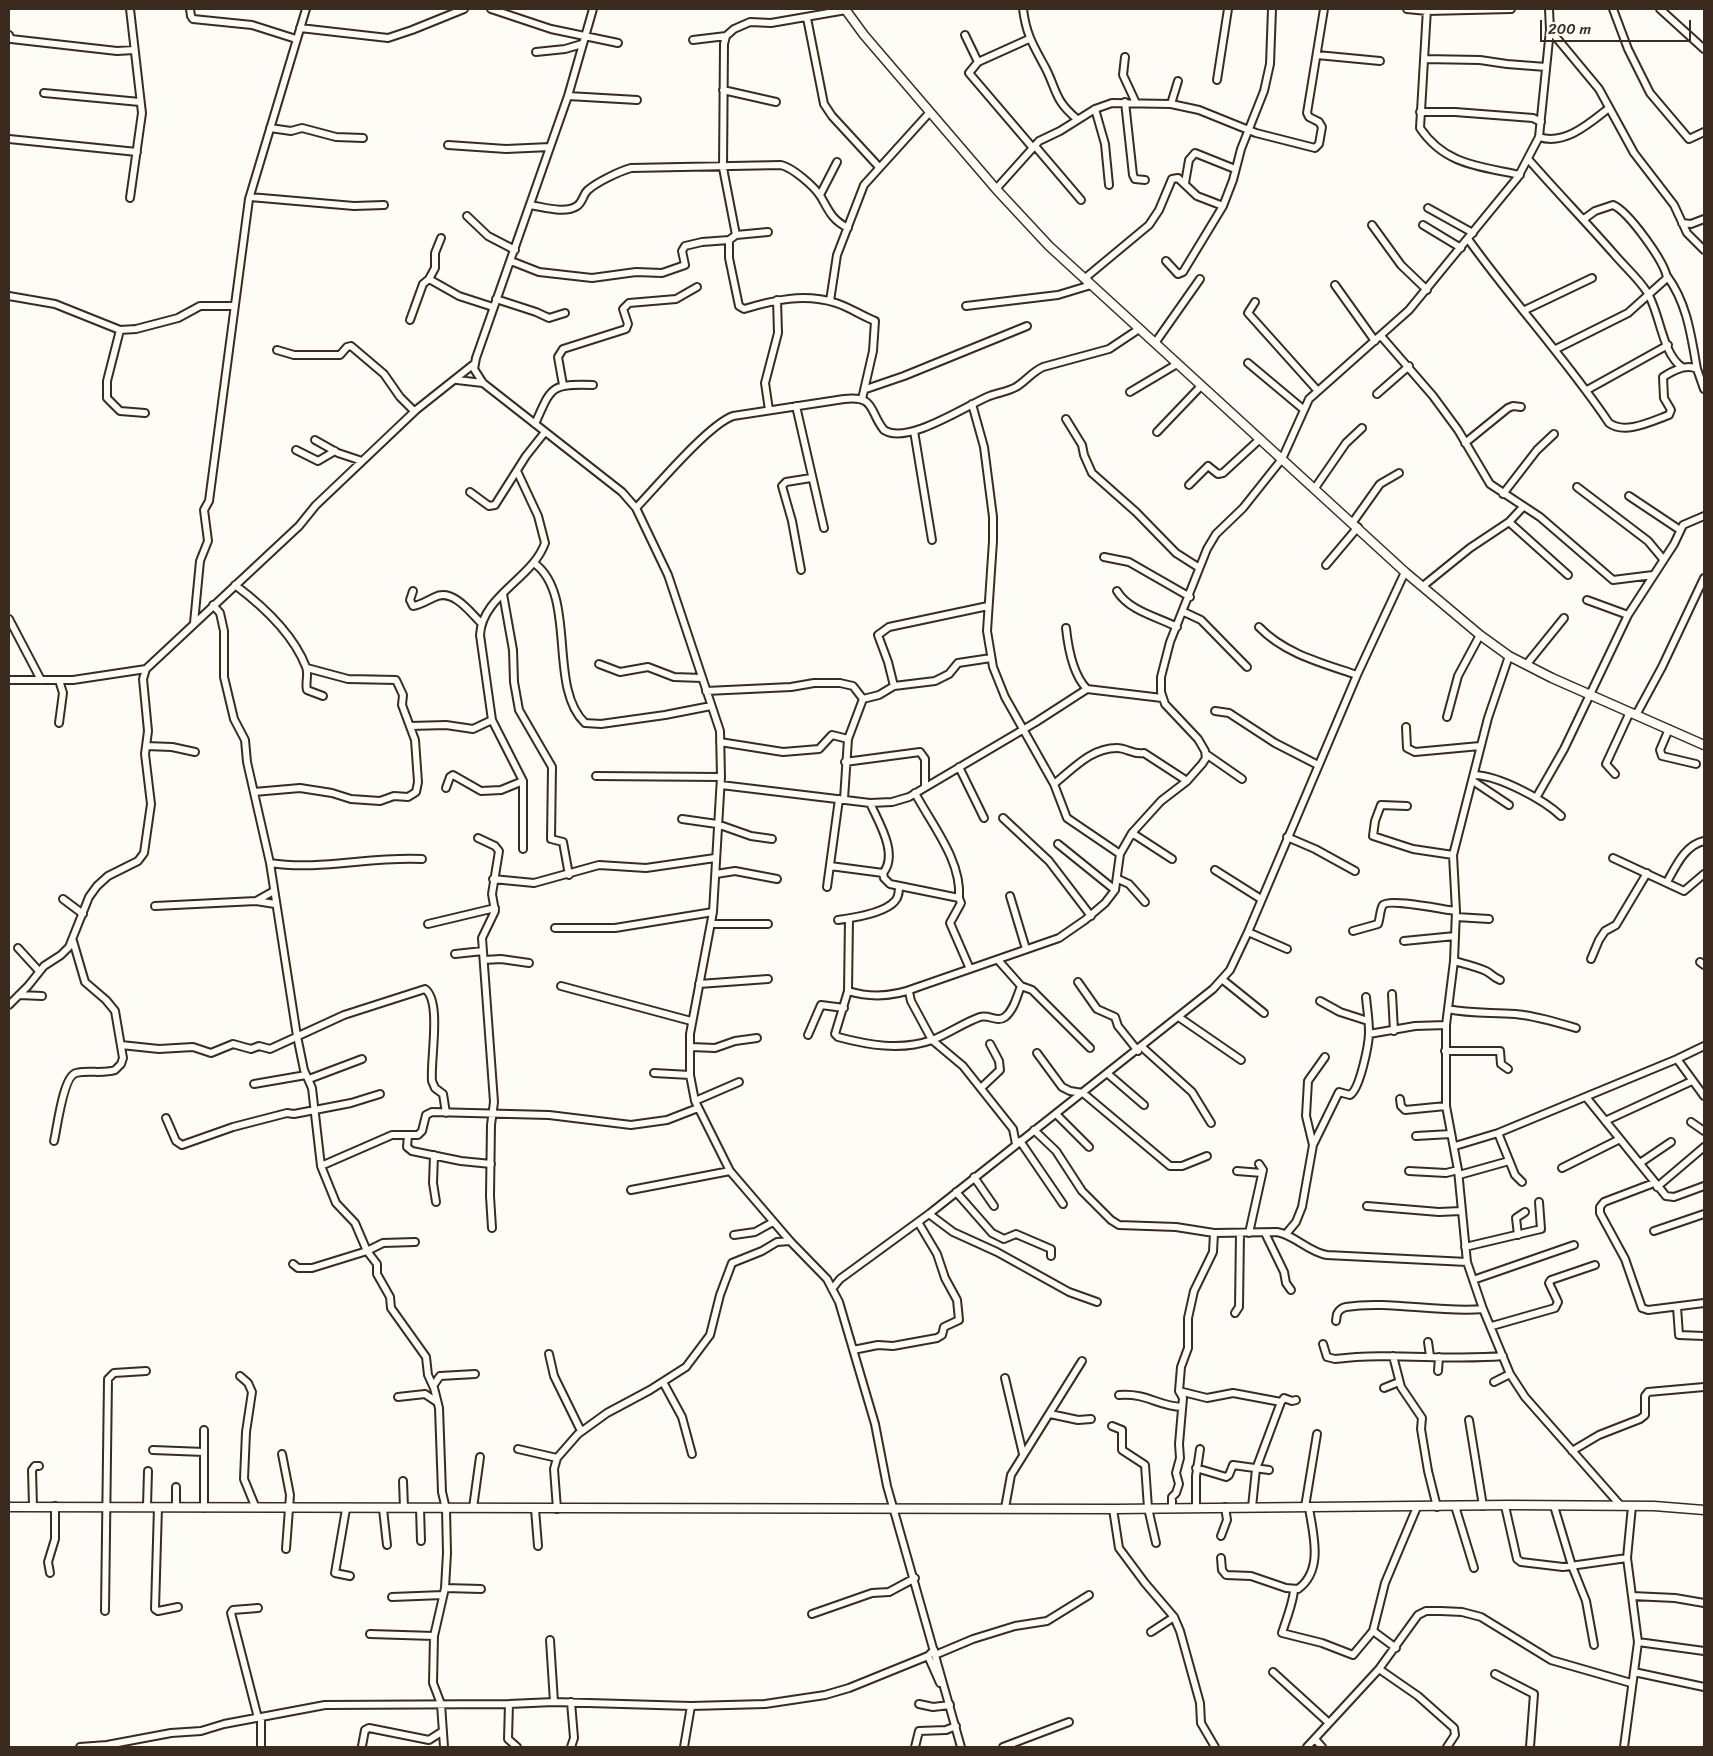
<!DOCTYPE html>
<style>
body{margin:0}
#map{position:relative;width:1713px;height:1756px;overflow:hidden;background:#fdfcf7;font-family:Sriracha,sans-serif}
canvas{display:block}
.frame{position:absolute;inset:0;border:10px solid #3b2a1e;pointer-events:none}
.scale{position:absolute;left:1540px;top:20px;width:151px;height:22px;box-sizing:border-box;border:2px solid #3b2a1e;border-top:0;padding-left:6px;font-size:15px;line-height:18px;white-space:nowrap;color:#3b2a1e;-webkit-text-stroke:4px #fdfcf7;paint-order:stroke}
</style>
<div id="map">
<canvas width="1713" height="1756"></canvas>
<div class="frame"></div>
<div class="scale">200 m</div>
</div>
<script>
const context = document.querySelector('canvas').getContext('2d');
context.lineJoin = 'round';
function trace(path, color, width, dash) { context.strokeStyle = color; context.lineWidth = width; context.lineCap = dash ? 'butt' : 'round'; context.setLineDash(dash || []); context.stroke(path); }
const minor = new Path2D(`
 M190,9L191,16L193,19L252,25L296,39
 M491,9L551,29L618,43
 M593,9L568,96L476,358L474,369L483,383L622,492L636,508L668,575L720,731L721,777L713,912L690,1034V1075L695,1101L730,1171L790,1241L827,1279L839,1302L875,1424L887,1486L961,1747
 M1023,9C1026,34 1033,45 1045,67C1057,90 1054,100 1077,119
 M1407,9L1427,11L1511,9
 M1427,9L1420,128C1445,165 1479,166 1520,175
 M1613,9L1628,49L1650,93L1689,139L1704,132
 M1660,9L1704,49
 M807,18L824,104L832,116L879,167
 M300,28L388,38L412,30L464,9
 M1550,30L1599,89L1634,153L1674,205L1687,233L1704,250
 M9,35L11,39L117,51L134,50
 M965,35L978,62
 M1029,39L978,62L969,73L1033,148
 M693,40L726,36
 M536,52L565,49L582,44
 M1317,55L1380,61
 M1125,57L1123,75L1136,103
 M1424,59L1480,60L1507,64L1546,67
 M1217,80L1228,9
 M723,90L776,102
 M44,93L140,102
 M568,96L637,100
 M1125,102L1133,175L1135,179L1145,180
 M1171,104L1178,81
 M1095,109L1105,144L1109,185
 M1420,112H1455L1533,118L1541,122
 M270,128L291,131L302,128L336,137L363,138
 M1539,137C1565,146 1591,122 1609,108
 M9,139L137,152
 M448,145L506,149L550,147
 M1035,146L1081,200
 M1529,160C1557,192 1586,222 1614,254C1625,267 1638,278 1647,292C1660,312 1662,354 1682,367
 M1185,183L1189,160L1195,153L1235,169
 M996,189L1039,141L1060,131L1095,109L1112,103L1171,104L1199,110L1256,133L1315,148L1319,144L1322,127L1319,122L1309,117L1307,113L1324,9
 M820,195L837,162
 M250,197L354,206L384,205
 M130,198L142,113L130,9
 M530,205C544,207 565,214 577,206C583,202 583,194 588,190C597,182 620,171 631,168L781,165C793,168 814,186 821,197C829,211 832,220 848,228
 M1428,208L1473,233
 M467,216L488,236L515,250
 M1682,223L1691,224L1704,219
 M1372,225L1401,265L1427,290
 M1423,225L1461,248
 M768,232L736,235L729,240V258L739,306L744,309C774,300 804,293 836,303C849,307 862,316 875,321L873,351L862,399
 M736,235L723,168L724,44L726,36L734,29L750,22L771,23L846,10
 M1468,239C1513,302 1566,359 1609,423C1625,435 1652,421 1669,415L1671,410L1664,398L1663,377C1672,371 1686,363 1697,369L1704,389
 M511,261L539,272L592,278L636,272L662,273L685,265L682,251L685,246L702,242L729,240
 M1166,261L1178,274L1183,272L1223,206L1233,180L1241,149L1264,91L1270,64L1272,9
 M1667,276C1687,303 1691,335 1697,369
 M429,279L459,296L493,307
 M1084,279L1149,225L1159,210L1172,179L1178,178L1197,196L1223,206
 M1335,285L1375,341
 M9,296L55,304L120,330L136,329L178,318L200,306H234
 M496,299L536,312L549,318L565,313
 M830,301L837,255L864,185L930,112
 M1255,302L1248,313L1317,390
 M966,306L1058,295L1091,285
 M1525,310L1592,278
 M410,320L423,284L429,279L435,268V253L441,238
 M120,330L107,381V398L120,411L145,413
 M1381,336L1433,396L1458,430L1490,484L1540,517L1613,580L1653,575
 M1155,343L1200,279
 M1556,349L1628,313L1667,278C1665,262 1628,211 1613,205L1595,211L1584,219
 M277,350L294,355H340L347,347L351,346L384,374L400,397L414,411
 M1248,363L1303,409
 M457,380L483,383
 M563,385L558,357L563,349L626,329L628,324L623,309L629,303L676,299L697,287
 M866,389L904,376L1027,326
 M1587,390L1668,345
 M1130,392L1177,364
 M1377,394L1409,366
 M972,404L984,447L993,517V541L987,631L993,667L1005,697L1054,784L1067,818L1120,854
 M796,406L824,528
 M769,410L765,383L778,333L777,300
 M1066,419L1082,445L1084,455L1092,473L1136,512L1176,553L1198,567
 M535,424C552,386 550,384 593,385
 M914,431L932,540
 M1157,432L1201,386
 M315,440L338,453L362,461
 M1465,443L1508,408L1513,406L1521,407
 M296,450L318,461L335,451
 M517,471L538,516L545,543C533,578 482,596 480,635L492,720L523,781V849
 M1189,485L1208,466L1218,474L1223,473L1260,439
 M1577,487L1648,541L1663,559
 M1315,488L1346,443L1362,428
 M470,492L489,506L495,505L526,456L545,432
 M1503,494L1537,450L1554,434
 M1629,496L1680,530
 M636,508C657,486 708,425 733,416L844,399C876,395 869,412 884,430C907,445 964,407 987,397C996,393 1007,392 1016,387C1026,381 1032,372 1043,367L1109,349L1139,329
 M1353,522L1380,484L1399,473
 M1509,522L1568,575
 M1104,557L1129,562L1190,597
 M534,563C578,595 547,687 585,723L601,724L665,715L711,706
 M1326,565L1358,527
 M801,570L792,521L782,486L786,482L811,478
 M235,585C263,606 293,633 306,667C309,674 305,683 307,690L323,696
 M1423,586L1470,548L1509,522L1523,507
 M413,591L410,600L413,606C421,605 428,600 435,597C453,588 471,613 482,624
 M1117,591C1129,611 1158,617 1177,627
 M503,594L513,650L514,682L519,710L552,767L551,839L563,842L569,875
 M1587,600L1628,615
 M213,605L220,613L224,631V677L234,719L245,740L247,762L270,863L297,1036L304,1070L312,1088L321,1166L336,1203L355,1223L367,1251L377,1264V1274L390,1297L391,1308L426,1357L428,1375L434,1388L439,1408L442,1492L446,1509L447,1553L445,1588L434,1636L433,1683L441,1704L444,1747
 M1184,612L1201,620L1247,667
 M9,619L41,680
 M194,623L200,561L208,541L204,510L209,501L249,199L306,9
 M1259,627C1285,654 1322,663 1357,675
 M1066,628C1068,647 1073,675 1087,689
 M1509,656L1488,718L1453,855L1456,911L1454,961L1446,1025V1106L1458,1170L1467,1262L1483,1309L1510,1374L1525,1397L1621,1506
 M599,664L620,672L648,667L674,677L702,678
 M1526,665L1564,618
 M9,680H73L146,669L299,526L316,505L416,410L474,364
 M59,680L63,693L59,723
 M894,686L888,662L878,635L889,627L988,606
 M706,691L791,687L814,683H840L853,686L863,699
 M1215,711L1229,713L1275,743L1318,765
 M1636,715L1662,667L1704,578
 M1447,717L1458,676L1480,635
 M410,726L446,725L473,729L492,720
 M1406,727L1407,748L1415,752L1480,746
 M1669,729L1660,750L1662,756L1696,764
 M720,742L783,752L819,749L832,735L848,739
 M146,746L172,747L195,752
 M1206,754L1242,779
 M845,762L920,752L925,759V787
 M959,767L984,818
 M1615,774L1606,764L1630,712
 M1475,775C1499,776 1543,799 1561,816
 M596,776L721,777
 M1473,781L1509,805
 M1054,784C1074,768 1091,748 1117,748C1127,748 1133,755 1144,753L1187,781
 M721,785L870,803L892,802L909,797L1036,722L1087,689L1162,698
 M446,788L450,777L453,775L481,791L501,790L523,781
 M254,792L300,788L332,793L351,799L380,801L394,796L408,797L416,792L418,782L415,740L402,705L403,695L396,680L348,679L307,668
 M915,793C932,825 962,861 959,898
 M1536,798L1564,749L1628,615L1674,544L1683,525L1704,516
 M844,799L848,739L863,699L879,695L894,686L935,681L949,674L958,663L991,658
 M870,803C878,821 899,854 883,873
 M1407,806L1381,805L1375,821L1373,836L1413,849L1453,855
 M1003,818L1049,861L1091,916
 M682,819L717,824L751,836L772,839
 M1132,833L1172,859
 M1287,837L1315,849L1355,871
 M478,838L495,846L499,851L492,894L495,911L482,938L494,1102L491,1125L490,1196L492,1228
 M1058,844L1115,890
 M1613,858L1684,891L1704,874
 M270,863C320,871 371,856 422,859
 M830,866L883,873
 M1215,870L1261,899
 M883,873L884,878L890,884L959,898L961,903L950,923L970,969
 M716,874L735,871L777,879
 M493,879L534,883L599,865L646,868L715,858
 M1118,879L1129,884L1145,902
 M1667,882C1676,866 1685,845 1704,841
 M827,887L839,799
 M1010,896L1026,949
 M63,899L83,914
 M256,901L272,892
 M155,906L256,901L275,904
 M1456,917L1489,919
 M849,919L848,991L835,1034L838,1037C868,1045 901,1051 932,1040C948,1034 963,1023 980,1017C989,1014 997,1023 1005,1017C1014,1010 1017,996 1021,986
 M838,920C853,918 885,913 895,901C899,897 899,891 899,886
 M428,924L495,908
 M711,924H768
 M555,928H615L713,912
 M1353,931L1378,924C1380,919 1380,909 1383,905C1389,898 1445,910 1456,911
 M1248,932L1287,949
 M1404,941L1455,936
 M18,948L39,971
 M455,954L483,951
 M1591,959L1599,940L1605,931L1616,925L1647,873
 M484,960L501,959L529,963
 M998,960L1021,986L1032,990L1090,1048
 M1454,961C1465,964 1477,967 1486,971C1492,974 1492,977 1500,980
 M1700,962L1704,965
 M1223,980L1264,1013
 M1078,982L1097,1009L1115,1017L1118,1026L1138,1051
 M699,984L768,979
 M561,986L691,1021
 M848,991C871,998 896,996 918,987L1059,938L1085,920L1105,903L1115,890L1120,854L1132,833L1161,801L1187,781L1202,764L1206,758L1205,751L1198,739L1165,704L1161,692V677L1170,642L1207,549L1216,534L1243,508L1282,459L1309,399L1409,310L1518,177L1539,137L1550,30L1549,9
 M909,992L911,1001L932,1040L963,1066L1013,1129L1016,1144
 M1392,994L1394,1031
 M19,995L42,996
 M1320,1001L1340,1012L1368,1021
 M9,1005L28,986L44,966L61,955L69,947L89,897L97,886L108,876L138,861L144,853L151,804L145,754L148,731L143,679L146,669
 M1448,1009C1471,1014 1492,1012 1515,1014C1536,1016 1556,1022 1576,1028
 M1180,1018L1241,1060
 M1369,1034L1415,1026L1446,1025
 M808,1035L821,1005L844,1008
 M121,1045L159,1049L193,1047L211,1053L233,1044L251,1049L259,1046L270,1049L344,1015L425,989C442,1001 430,1060 432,1081L435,1088L443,1094L446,1113
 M691,1047L715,1048L735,1041L757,1038
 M1142,1047L1192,1092L1211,1123
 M1445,1051H1500L1501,1064L1508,1069
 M1037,1053L1062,1087L1070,1091L1083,1093L1170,1166H1182L1207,1156
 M1677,1059L1704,1096
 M654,1073L690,1075
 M1108,1074L1144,1105
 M309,1079L362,1059
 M254,1084L306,1075
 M981,1088L1000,1070L999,1061L990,1044
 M1586,1097L1666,1196L1674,1197L1704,1186
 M1400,1099L1401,1106L1405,1110L1446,1106
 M695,1101L739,1082
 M1056,1114L1089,1147
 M166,1118L176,1141L182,1145L233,1127L287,1113L294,1114L351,1103L380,1094
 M1605,1121L1692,1081
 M1691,1122L1704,1131
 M1034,1130L1056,1151L1082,1191L1111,1220L1119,1225L1176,1227L1214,1233L1277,1232C1295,1235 1308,1252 1327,1255L1467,1262
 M1498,1133L1515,1175L1522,1182
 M408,1135L407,1147L412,1151L461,1161L491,1164
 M1416,1136L1451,1134
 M54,1141C57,1129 63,1076 76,1073C89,1070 103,1074 115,1070L121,1064L123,1058L115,1011L106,1000L85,982L73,941
 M1020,1141L1063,1204
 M1313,1145L1306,1116L1308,1081L1325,1057
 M1455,1146L1498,1133L1677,1059L1704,1046
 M434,1155L433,1183L436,1202
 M1640,1163L1671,1142
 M321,1166L392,1135H418L422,1131L426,1115L432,1112L549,1115L631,1125L667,1120L698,1108
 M1562,1168L1620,1139
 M1237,1171L1262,1173
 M1409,1171L1446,1173L1458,1170
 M1459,1175L1509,1161
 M974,1177L994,1206
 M1654,1183L1604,1202L1600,1207V1213L1625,1259L1642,1308L1648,1310L1704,1303
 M1657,1187L1704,1147
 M631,1190L730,1171
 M956,1192L992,1233L1004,1239L1016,1234L1051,1249V1256
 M1367,1206L1439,1212L1461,1211
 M929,1214L953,1232L997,1252L1069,1292L1097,1302
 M1654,1231L1704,1214
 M1249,1233L1263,1170L1259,1164
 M1265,1233L1284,1272L1286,1283L1291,1290
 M1286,1234L1296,1222L1302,1207L1313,1145L1339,1092L1350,1095C1360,1089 1369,1044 1369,1032C1369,1020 1367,1009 1366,997
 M734,1235L755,1232L773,1222
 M1518,1235L1516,1218L1525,1212
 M1465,1247L1541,1229L1539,1202
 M293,1264L298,1268H312L367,1251L383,1243L415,1242
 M1473,1280L1574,1245
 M832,1289L840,1279L929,1214L1213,989L1230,970L1248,932L1357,675L1405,572
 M1677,1307L1679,1335L1704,1336
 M1235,1313L1239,1307L1240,1233
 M1336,1321L1337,1314C1339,1310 1341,1308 1346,1307C1388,1300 1438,1313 1483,1309
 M1492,1326L1555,1308L1558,1302L1549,1283L1551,1280L1595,1265
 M1428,1342L1430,1356
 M1323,1344L1327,1357L1335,1359C1391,1352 1447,1361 1503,1356
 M853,1350L878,1345L893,1346L937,1338L942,1335L944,1327L959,1320L957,1300L945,1278L937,1254L918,1222
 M549,1354L554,1376L581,1431
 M1393,1356L1401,1387L1422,1418L1421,1429L1428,1471L1437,1507
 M1438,1371L1439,1357
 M240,1376L248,1383L252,1392L246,1432L244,1479L255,1506
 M1005,1378L1023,1454
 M663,1382L682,1417L692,1454
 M1494,1382L1510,1374
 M433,1386L440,1376L475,1374
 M1384,1388L1399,1382
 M1179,1391L1207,1398L1233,1393L1281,1402
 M1119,1395C1148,1393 1157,1406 1182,1407
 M398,1397L425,1394L437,1402
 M1050,1414L1078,1420L1091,1419
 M1469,1420L1483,1506
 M1112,1426L1122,1430V1450L1145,1465L1148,1508L1156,1543
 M204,1430V1508
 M518,1449L557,1458
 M153,1450L204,1452
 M1572,1451L1599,1435L1640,1419L1645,1415V1396L1648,1392L1704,1387
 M282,1454L290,1495L286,1549
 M1196,1468L1226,1477L1229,1475L1233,1465L1269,1470
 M403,1481L404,1508
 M33,1506L32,1470L35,1466H39
 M147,1506L148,1471
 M1455,1506L1474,1568
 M1505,1506L1517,1559L1521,1562L1563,1567L1627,1558
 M1554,1506L1572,1566L1586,1601L1594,1645
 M158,1507L155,1609L158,1611L178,1607
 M176,1507V1487
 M1196,1507V1476L1200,1449
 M1252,1507L1256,1469L1281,1402L1284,1398L1292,1401L1296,1400
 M1305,1507L1317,1434
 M420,1508L421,1541
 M473,1508L480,1457
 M1005,1508L1011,1475L1082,1361
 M1172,1508V1497L1176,1493L1179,1484L1176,1473L1180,1458L1179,1444L1183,1398L1179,1391L1181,1367L1188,1348V1318L1194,1291L1213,1252L1214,1233
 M346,1509L335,1573L350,1576
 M383,1509L387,1545
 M535,1509L538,1546
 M557,1509L554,1469L557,1458L578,1434L607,1413L650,1390L686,1367L710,1335L720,1295L732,1263L762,1251L777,1242L790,1241
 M1113,1509L1119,1548L1145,1583L1174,1617L1180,1631L1200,1703L1201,1723L1215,1747
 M1221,1536L1227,1520L1225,1507
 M1221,1558L1222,1570L1226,1575L1251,1576L1286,1588L1298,1589C1324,1570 1313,1534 1309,1508
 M50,1573L48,1562L55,1539V1506
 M445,1588L481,1589
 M1294,1590C1293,1603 1286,1620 1282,1633L1322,1643L1353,1655L1373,1631L1385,1583L1417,1507
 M1632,1596L1675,1598L1704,1603
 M392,1597L443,1595
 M105,1611L108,1379L114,1373L146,1371
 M812,1614L872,1593L889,1592L915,1578
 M1373,1631L1396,1648
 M1151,1632L1174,1617
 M370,1634L434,1636
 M550,1640L554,1702
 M1638,1642L1704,1651
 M935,1655L973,1639L1015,1626L1047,1621L1089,1595
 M928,1656L940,1683
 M1379,1669L1418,1696L1454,1728L1455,1735L1447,1747
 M1273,1672L1329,1723
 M1634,1672L1704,1687
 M1495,1674L1534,1694L1530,1747
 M571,1702L574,1738L571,1747
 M509,1704L508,1739L517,1747
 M919,1704L933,1707L950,1705L949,1703
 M258,1718L231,1613L233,1610L258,1608
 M261,1718V1747
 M1315,1739L1322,1747
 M362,1746L365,1730L369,1728L429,1740L443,1731
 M80,1747L107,1745L171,1733L201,1731L224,1724L325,1705L509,1704L554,1702L691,1706L765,1704L825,1695L849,1688L928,1656L934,1650
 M684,1747L691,1706
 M915,1747L919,1731L946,1730L956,1726
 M1003,1747L1069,1722
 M1307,1747L1379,1669L1418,1615L1426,1611H1441L1462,1612L1481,1617L1551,1660L1631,1683
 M1624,1747L1638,1642L1627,1558L1632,1506`);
const tertiary = new Path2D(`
 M845,9L864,35L996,189L1049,246L1405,572L1480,635L1509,656L1552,678L1704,745
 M9,1507L1115,1509L1510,1505L1654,1506L1704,1510`);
trace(minor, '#3b2a1e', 10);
trace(tertiary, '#3b2a1e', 11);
trace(minor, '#fdfcf7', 6);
trace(tertiary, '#fdfcf7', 8);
</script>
